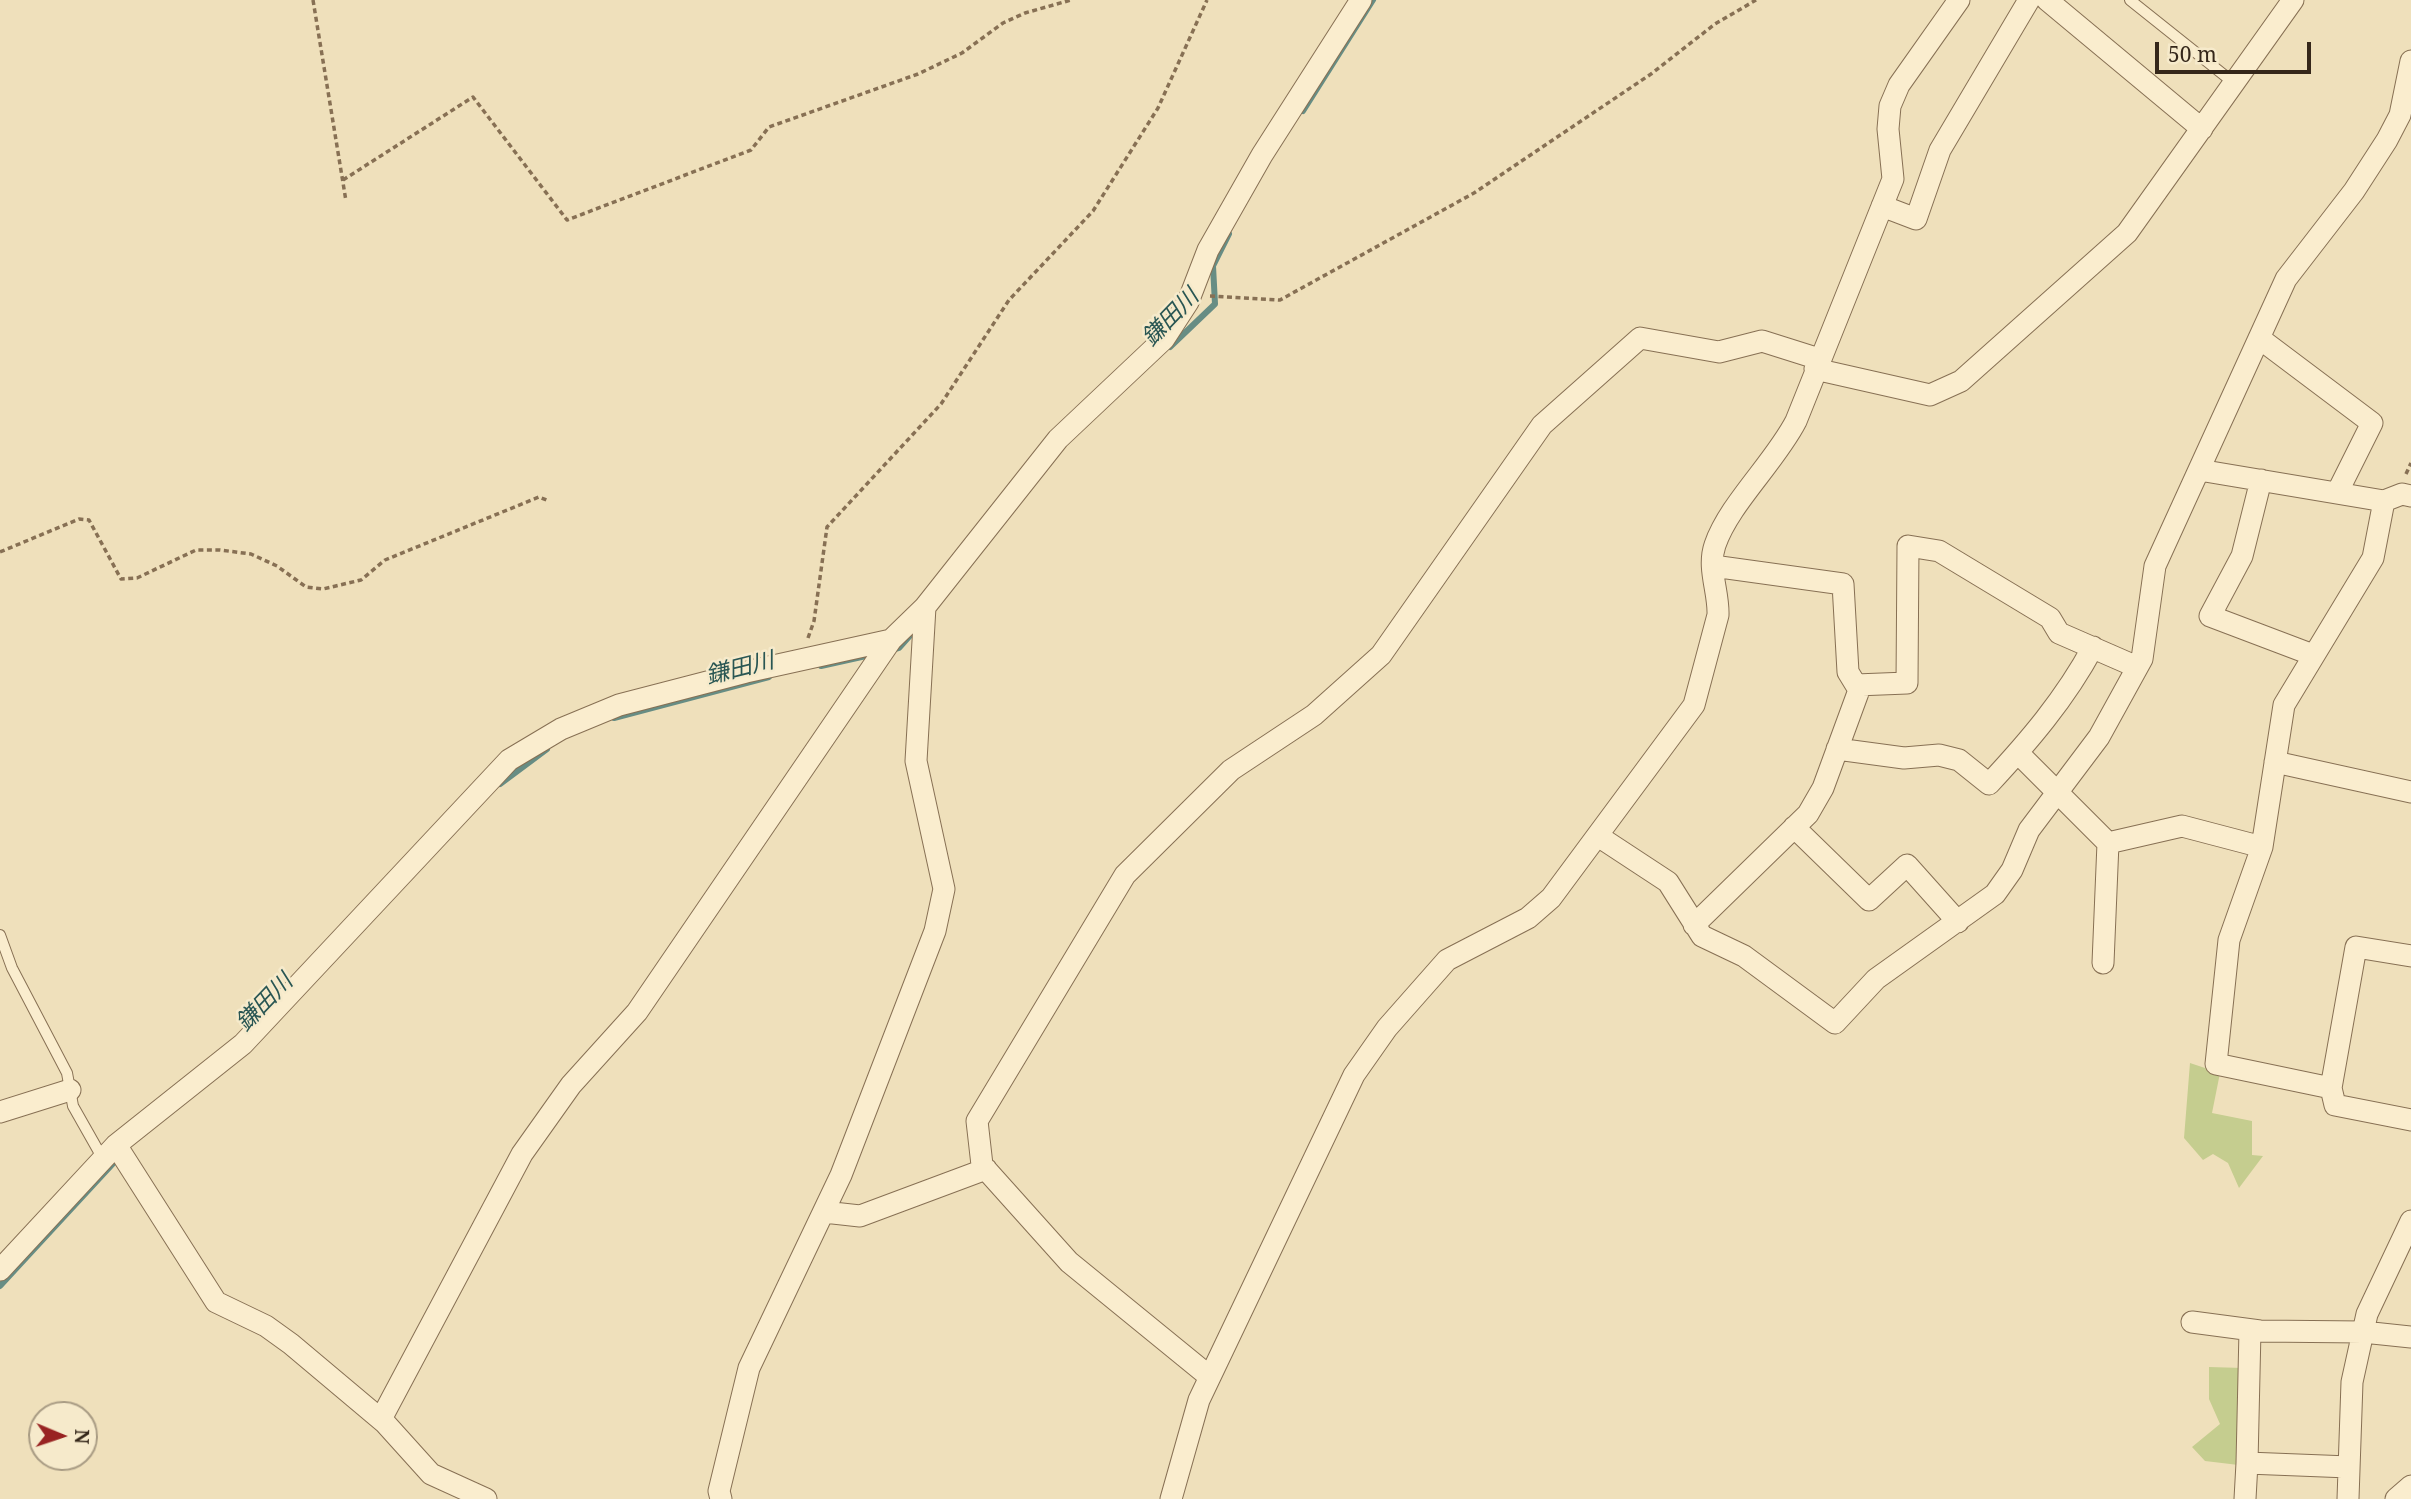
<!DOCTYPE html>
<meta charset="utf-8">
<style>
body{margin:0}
#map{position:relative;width:2411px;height:1499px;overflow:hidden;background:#efe0bb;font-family:"Noto Serif",serif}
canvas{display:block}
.north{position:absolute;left:28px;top:1401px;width:70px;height:70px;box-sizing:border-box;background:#f6eacb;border:2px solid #a99c84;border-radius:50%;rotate:92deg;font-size:19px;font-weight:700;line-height:28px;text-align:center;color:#35271a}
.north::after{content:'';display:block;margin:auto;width:24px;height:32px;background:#982322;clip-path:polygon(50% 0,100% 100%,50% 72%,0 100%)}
.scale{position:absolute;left:2155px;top:42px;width:156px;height:32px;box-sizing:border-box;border:4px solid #35271a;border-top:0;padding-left:9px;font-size:21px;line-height:24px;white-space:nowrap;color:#35271a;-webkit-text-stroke:5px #f6eacb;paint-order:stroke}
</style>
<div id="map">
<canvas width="2411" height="1499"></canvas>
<div class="north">N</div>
<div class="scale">50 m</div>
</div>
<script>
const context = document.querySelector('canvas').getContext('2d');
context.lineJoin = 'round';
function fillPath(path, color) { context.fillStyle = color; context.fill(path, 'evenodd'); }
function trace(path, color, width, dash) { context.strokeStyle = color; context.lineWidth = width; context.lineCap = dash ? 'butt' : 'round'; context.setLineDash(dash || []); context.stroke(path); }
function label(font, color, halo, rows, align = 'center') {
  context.font = font + ' "Noto Serif","Noto Sans JP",serif'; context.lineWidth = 5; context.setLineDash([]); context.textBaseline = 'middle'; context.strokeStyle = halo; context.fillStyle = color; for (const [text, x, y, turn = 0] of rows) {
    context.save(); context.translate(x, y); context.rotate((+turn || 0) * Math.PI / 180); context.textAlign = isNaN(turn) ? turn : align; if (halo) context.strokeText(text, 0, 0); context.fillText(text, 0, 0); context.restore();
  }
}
const green = new Path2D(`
 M2190,1063L2220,1073L2212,1113L2252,1121V1155L2263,1156L2239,1188L2228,1163L2213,1154L2203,1160L2184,1138Z
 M2209,1367L2243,1368L2247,1466L2205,1461L2192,1447L2220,1424L2209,1399Z`);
const stream = new Path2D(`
 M1303,111L1373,0
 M1170,347L1215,304L1213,266L1229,234
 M889,651L899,648L915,630
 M821,666L875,654
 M614,718L769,677
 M500,784L547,749
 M0,1286L120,1156`);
const path = new Path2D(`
 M313,0L346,201
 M343,180L473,97L567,220L751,150L769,127L918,74L962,53L1003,23L1025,13L1071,0
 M1210,296L1280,300L1474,193L1651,74L1715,24L1756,0
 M2406,474L2411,463
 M0,552L79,519L89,520L121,579L137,578L196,550H220L251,554L277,566L306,587L323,589L361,580L385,560L539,497L549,501
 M808,638L814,621L827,527L941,404L1009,300L1093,211L1158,108L1207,0`);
const service = new Path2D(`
 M2130,0L2234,83
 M0,935L12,968L67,1073L73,1106L103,1159`);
const minor = new Path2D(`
 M2047,0L2202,129
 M1882,206L1916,219L1940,150L2029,0
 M2259,338L2372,423L2337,493
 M1815,369L1930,395L1961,381L2127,233L2293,0
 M2199,470L2384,501L2373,558L2284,705L2262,847L2229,940L2216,1064L2331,1088
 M2261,480L2242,556L2210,616L2313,655
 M2384,501L2402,494L2411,496
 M1856,685L1907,683L1908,546L1939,551L2050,618L2059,633L2137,667
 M1837,749L1904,758L1939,755L1959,760L1989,784C2029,741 2065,699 2093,647
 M2018,753L2108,843L2182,826L2262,847
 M2275,762L2411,792
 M1794,827L1869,900L1907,865L1958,922
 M1598,836L1668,882L1702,936L1744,956L1835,1023L1876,979L1995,894L2012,870L2029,830L2099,737L2142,659L2155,566L2286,279L2354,191L2387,140L2400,115L2411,61
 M1694,925L1808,814L1823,788L1859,690L1848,672L1843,584L1713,566
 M2411,956L2356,947L2331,1088L2335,1105L2411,1120
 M2103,963L2108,843
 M0,1112L70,1090
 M116,1145L216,1302L266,1326L291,1344L385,1423L431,1474L486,1499
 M824,1212L860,1216L986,1169
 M0,1270L116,1145L243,1044L509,760L561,729L619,705L746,672L891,640L925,607L1058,439L1164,339L1188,302L1208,250L1262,155L1361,0
 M2192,1322L2260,1331L2363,1332L2411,1337
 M2250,1330L2247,1463L2349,1467
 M1210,1377L1069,1262L982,1165L977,1121L1125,875L1231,770L1314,715L1381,655L1542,425L1640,338L1719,352L1762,341L1819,359
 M381,1419L522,1154L571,1085L637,1012L891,640
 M721,1499L719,1491L749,1368L841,1175L935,931L944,889L916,761L925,607
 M1171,1499L1199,1400L1354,1075L1387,1028L1447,960L1528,918L1551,898L1694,705L1718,615C1719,592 1707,568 1715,545C1729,504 1775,462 1796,421L1893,179L1888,129L1890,106L1899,85L1959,0
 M2245,1499L2247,1463
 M2348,1499L2352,1382L2367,1314L2411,1221
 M2396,1499L2411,1486`);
const waterNames = [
 ["鎌田川",1171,318,-46],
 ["鎌田川",740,669,-14],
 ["鎌田川",265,1003,-46]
];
fillPath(green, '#c5cd8f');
trace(stream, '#678d84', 6);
trace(service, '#877054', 12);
trace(minor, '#877054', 23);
trace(path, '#877054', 3.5, [5, 3.5]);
trace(service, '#faedce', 10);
trace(minor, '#faedce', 21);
label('italic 23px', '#295653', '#f6eacb', waterNames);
</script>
